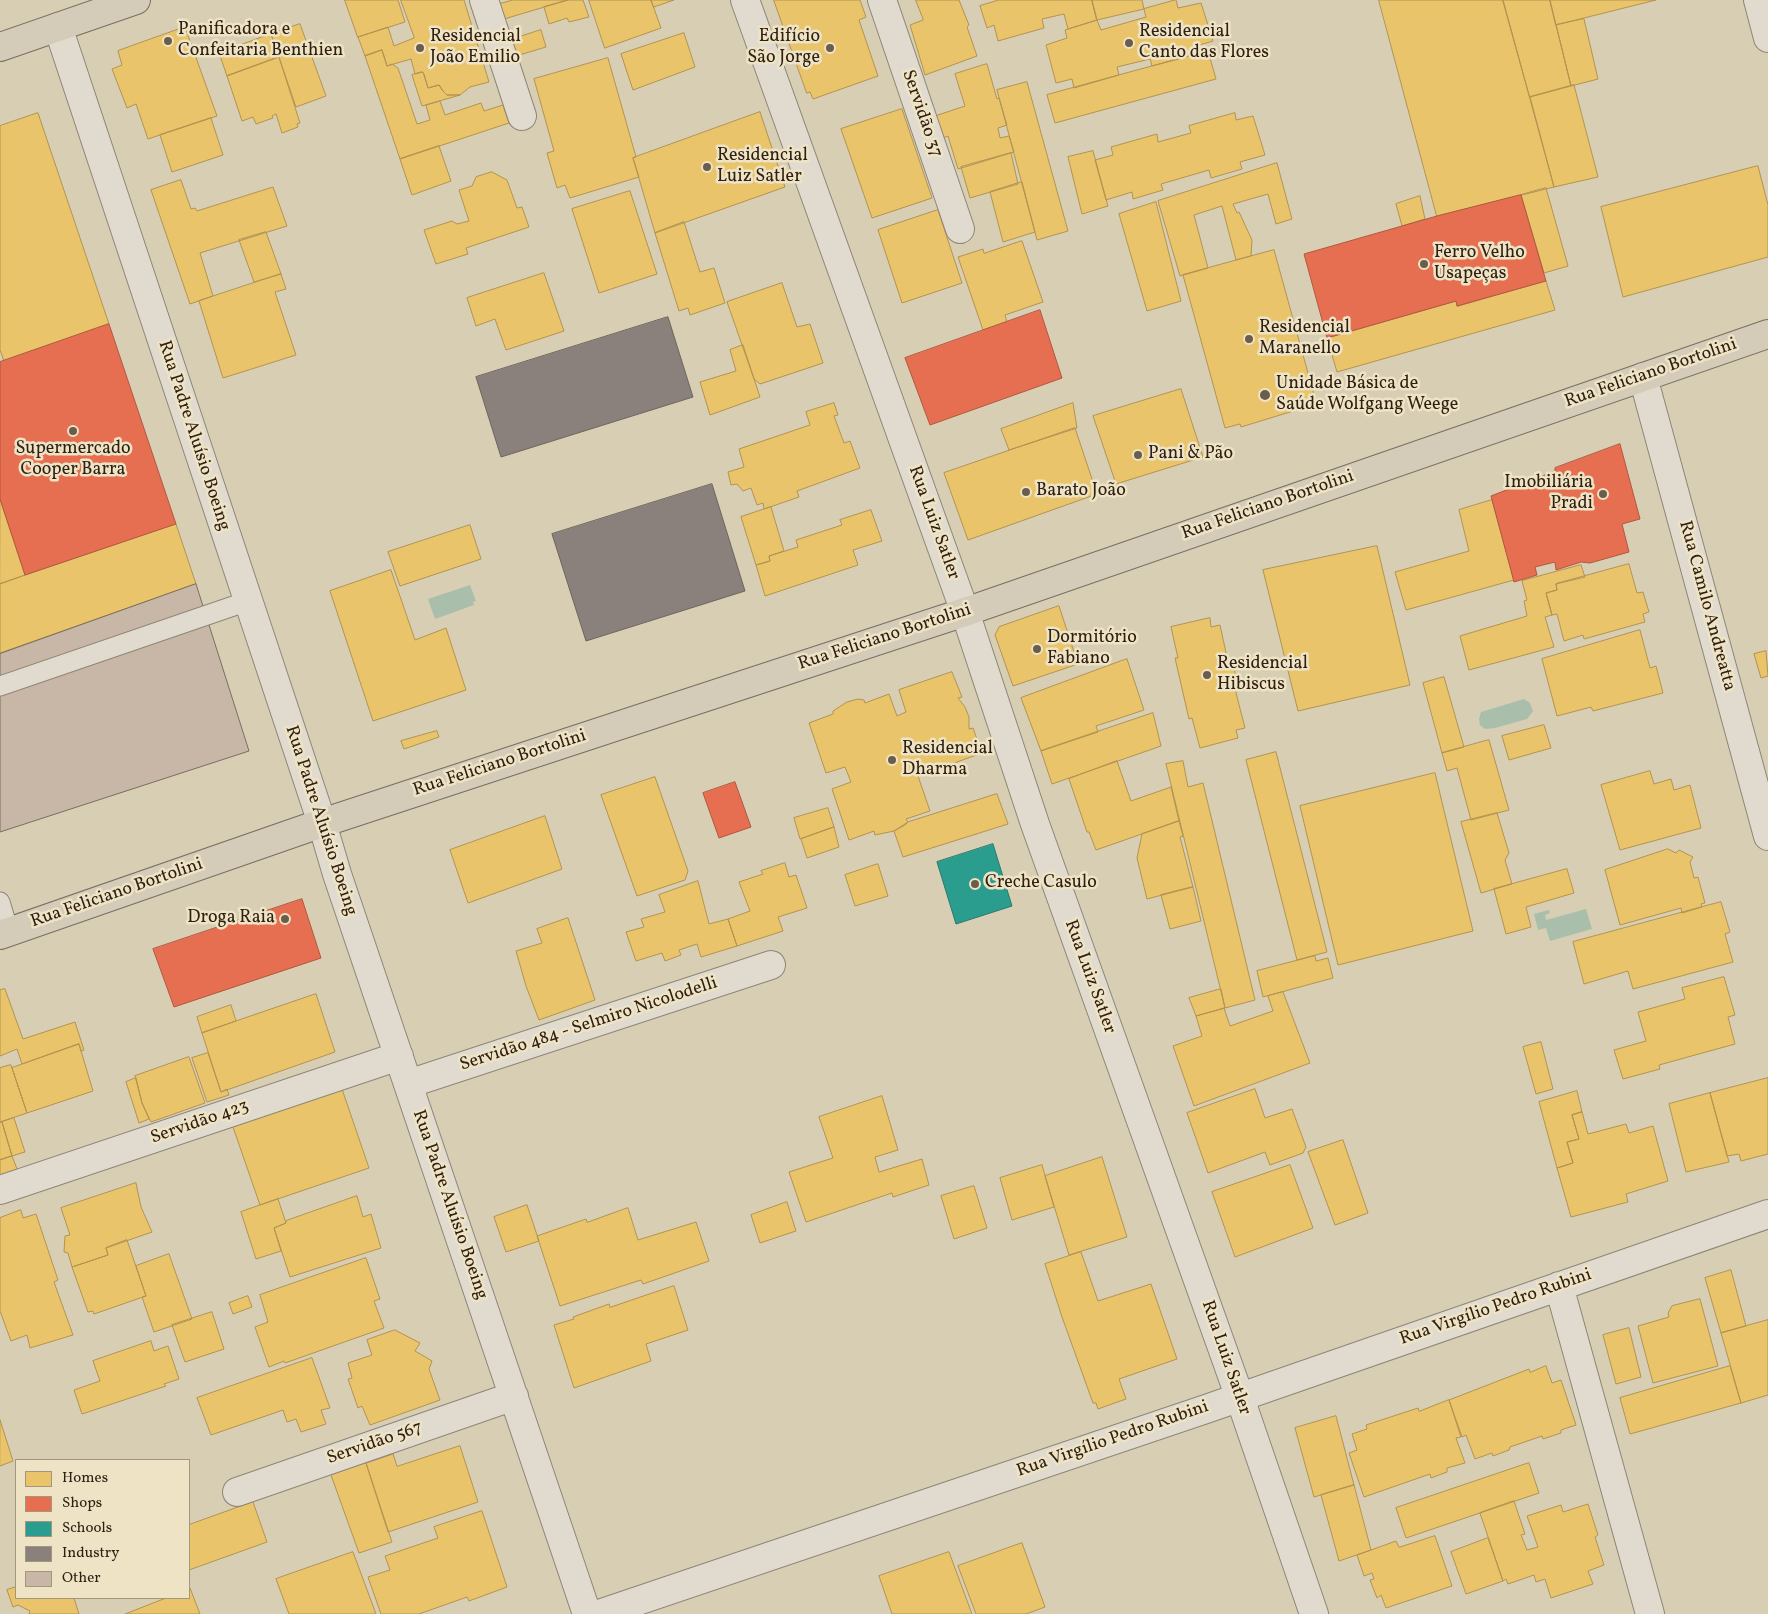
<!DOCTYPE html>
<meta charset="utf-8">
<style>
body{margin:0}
#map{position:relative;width:1768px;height:1614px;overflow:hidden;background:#d7ceb4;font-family:Vollkorn,serif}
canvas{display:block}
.legend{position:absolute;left:15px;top:1459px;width:175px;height:140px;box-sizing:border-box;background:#eee4c5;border:1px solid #a2967e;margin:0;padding:6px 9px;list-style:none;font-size:15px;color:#302014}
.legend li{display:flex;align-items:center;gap:10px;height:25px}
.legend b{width:25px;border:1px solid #a2967e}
</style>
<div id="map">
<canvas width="1768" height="1614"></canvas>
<ul class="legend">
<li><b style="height:14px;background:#e9c46a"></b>Homes</li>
<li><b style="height:14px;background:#e76f51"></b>Shops</li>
<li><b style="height:14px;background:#2a9d8f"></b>Schools</li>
<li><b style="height:14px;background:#8a817c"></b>Industry</li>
<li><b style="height:14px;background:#c8b7a6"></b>Other</li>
</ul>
</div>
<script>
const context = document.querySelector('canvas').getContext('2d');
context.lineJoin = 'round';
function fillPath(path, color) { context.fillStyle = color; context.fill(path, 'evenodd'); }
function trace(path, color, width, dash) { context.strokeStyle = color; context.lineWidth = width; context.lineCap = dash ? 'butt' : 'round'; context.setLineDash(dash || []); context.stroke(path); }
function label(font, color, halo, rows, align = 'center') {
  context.font = font + ' Vollkorn,serif'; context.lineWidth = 5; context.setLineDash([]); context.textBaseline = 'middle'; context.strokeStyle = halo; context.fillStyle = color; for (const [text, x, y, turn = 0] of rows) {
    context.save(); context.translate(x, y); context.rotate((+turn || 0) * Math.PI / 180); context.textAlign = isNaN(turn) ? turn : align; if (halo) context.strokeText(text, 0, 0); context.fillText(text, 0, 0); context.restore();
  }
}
const water = new Path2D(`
 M470,585L476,601L473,602L474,605L435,619L428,599Z
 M1524,699L1530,703L1533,711L1527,719L1495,728L1485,729L1480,725L1479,719L1481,712Z
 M1586,909L1592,929L1550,941L1546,928L1538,930L1534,914L1549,910L1550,913L1545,915L1546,920Z`);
const homes = new Path2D(`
 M345,0H398L405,22L358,37Z
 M401,0H464L489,82L470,87L460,95H447L443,91L439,85L428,88L423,72L415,74L411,59L387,66L382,50L365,56L358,37L388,27L394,46L414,38Z
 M513,0H568L504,19L500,4Z
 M568,0H583L589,17L569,22L567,18L549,24L544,7Z
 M589,0H651L661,28L605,48Z
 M651,0H674L654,7Z
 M774,0H860L866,17L859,20L878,76L813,99L810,92L807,93Z
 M916,0H959L969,25L967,27L977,56L925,75L910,25L923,20Z
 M999,0H1092L1097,20L1068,29L1064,14L1042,19L1044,28L998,41L994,25L987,28L980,6Z
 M1092,0H1142L1144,9L1097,20Z
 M1176,0L1178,8L1201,3L1213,41L1196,46L1198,54L1152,66L1150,59L1117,67L1119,75L1074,88L1072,79L1056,83L1046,45L1067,38L1065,30L1097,20L1101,30L1146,17L1144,9Z
 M1379,0H1503L1554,187L1437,216Z
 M1503,0H1550L1571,86L1530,97Z
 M1550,0H1656L1556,25Z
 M1584,19L1598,79L1571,86L1556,25Z
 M300,24L326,96L296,107L271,34Z
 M185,27L217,116L148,139L136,104L127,108L112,69L122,65L118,51Z
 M541,30L546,47L516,56L510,40Z
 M684,33L695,67L633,90L621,54Z
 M271,34L279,57L227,76L219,53Z
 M382,50L387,66L392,64L398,68L417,124L430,120L426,105L440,101L445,115L481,103L484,111L503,105L509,123L400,159L365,56Z
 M1208,51L1216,79L1055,123L1047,95Z
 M279,57L300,123L297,124L298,127L282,133L276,114L272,116L273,118L256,124L253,117L242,121L227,76Z
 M608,58L636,157L633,158L639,177L570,198L565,185L557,188L547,153L554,151L534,79Z
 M987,64L997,99L999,98L1007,125L998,128L1000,138L1009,136L1014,152L958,169L948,136L943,138L935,116L965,106L955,74Z
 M422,72L424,74L428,88L439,85L443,91L447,95H460L422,106L412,75Z
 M1027,82L1068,231L1037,240L997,90Z
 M1574,85L1598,177L1554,187L1530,97Z
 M902,109L932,198L872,218L841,129Z
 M760,112L785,187L655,233L633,158Z
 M38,113L109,324L4,361L0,350V126Z
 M1235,113L1236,120L1253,116L1265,155L1240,162L1242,169L1211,178L1209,170L1161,184L1163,190L1133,199L1132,192L1106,200L1095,160L1113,155L1111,147L1157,134L1158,142L1191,133L1189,126Z
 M211,118L223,155L172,172L160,135Z
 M439,146L451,181L412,195L400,159Z
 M1093,151L1108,206L1082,214L1068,157Z
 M1011,153L1018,184L970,198L961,167Z
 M1277,163L1292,219L1276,224L1268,194L1233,204L1237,213L1239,212L1252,240L1251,256L1236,260L1222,206L1194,215L1208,268L1180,276L1158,201Z
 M1758,166L1768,205V257L1623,297L1601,207Z
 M492,172L507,180L517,208L522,207L529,227L466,248L468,254L436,264L424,230L452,221L457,224L469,221L459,190L472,186L476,177Z
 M181,180L191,209L195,208L197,211L273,187L287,226L200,253L213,296L190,304L151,190Z
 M1022,182L1035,232L1003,242L990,192Z
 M1546,188L1568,266L1544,273L1521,195Z
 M630,191L657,274L599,293L572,209Z
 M1420,196L1425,219L1402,226L1396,204Z
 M1156,202L1181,301L1147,311L1119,214Z
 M938,210L962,283L902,303L878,230Z
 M684,222L700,272L714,268L725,303L690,315L688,308L679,311L655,233Z
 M266,232L281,274L254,282L239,240Z
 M1022,241L1043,302L1005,315L1007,322L983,330L958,257L983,249L984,253Z
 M1274,250L1316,402L1302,406L1303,408L1241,427L1240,424L1225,428L1183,275Z
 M544,273L564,331L506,350L495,319L476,326L467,298Z
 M281,274L286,289L275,292L296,355L223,378L199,301Z
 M1546,281L1555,310L1337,372L1327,338L1456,301L1457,306Z
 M782,283L797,327L810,324L823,363L760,384L754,379L727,302Z
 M743,345L760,397L710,415L700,382L736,371L730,350Z
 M1181,389L1203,457L1116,484L1093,416Z
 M834,403L838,415L834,416L844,443L850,441L860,468L797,491L799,497L764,509L763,503L757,505L751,488L743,491L737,484L731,485L728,472L744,467L739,449L810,425L806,412Z
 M1073,403L1077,428L1009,450L1001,429Z
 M1075,428L1097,494L968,540L944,473Z
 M0,499L25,575L0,584Z
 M1492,500L1514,580L1406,610L1395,572L1469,551L1459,510Z
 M771,507L784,551L769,556L770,561L756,565L741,517Z
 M871,510L882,541L853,550L858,565L765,596L756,565L770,561L769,556L798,547L796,540L842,525L840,520Z
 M176,524L196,584L0,653V584Z
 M470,525L481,559L400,586L388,552Z
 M1377,546L1410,685L1298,711L1263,570Z
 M1629,564L1637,593L1643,592L1649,612L1643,614L1645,622L1584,639L1583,635L1564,641L1557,614L1552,615L1546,593L1557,590L1556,584Z
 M1581,565L1585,577L1556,584L1557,590L1546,593L1552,615L1545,617L1554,647L1469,670L1460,636L1527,616L1524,601L1527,600L1522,581Z
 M391,570L415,640L446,628L466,690L373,721L330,591Z
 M1059,606L1078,664L1013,686L995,635L999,627Z
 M1210,618L1211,627L1220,625L1228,662L1232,661L1239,688L1235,689L1245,728L1236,730L1238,738L1200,748L1192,718L1189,719L1175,658H1178L1171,627Z
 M1640,630L1650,668L1656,666L1663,693L1593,711L1591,707L1557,716L1542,659Z
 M1766,651L1768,676L1761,678L1754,654Z
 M1127,659L1144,710L1096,726L1098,732L1041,751L1021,698Z
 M952,672L962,697L958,698L965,707L969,717V729L973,728L982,753L918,776L930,811L906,819L908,822L905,825L894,831L875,835L874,831L849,840L832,789L851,782L845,767L826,773L809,723L833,714V711L847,702L858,699L864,700L865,703L889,694L897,716L906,712L899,690Z
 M1444,677L1464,747L1442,753L1423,683Z
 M1153,713L1161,746L1052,784L1041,751Z
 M1544,725L1551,748L1509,760L1502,736Z
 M437,731L439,737L404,749L401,741Z
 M1489,740L1509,810L1471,820L1457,768L1447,771L1442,753Z
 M1276,752L1327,952L1297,960L1246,760Z
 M1117,761L1131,801L1171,787L1179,821L1096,850L1089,832H1087L1069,779Z
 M1183,761L1188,787L1203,783L1255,1000L1225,1008L1166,764Z
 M1650,771L1654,784L1671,779L1674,790L1690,785L1701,828L1620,850L1601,785Z
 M1435,773L1473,931L1338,965L1300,806Z
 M655,777L688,871L685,880L637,896L601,795Z
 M997,794L1008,824L903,857L894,831L908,822Z
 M828,808L834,827L800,839L794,818Z
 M1497,813L1509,853L1505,860L1512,884L1481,893L1461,822Z
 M545,816L562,869L468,903L450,850Z
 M1179,821L1183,836L1180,837L1193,887L1147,899L1137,858L1142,834Z
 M834,827L839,847L807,858L801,839Z
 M1668,849L1676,853L1679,850L1693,857L1690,862L1694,878L1698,877L1705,903L1701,904L1702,907L1682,913L1681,908L1620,925L1605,870Z
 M785,863L789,877L796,875L807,908L778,917L783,931L737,946L728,919L750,911L739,882L763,874L761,871Z
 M878,864L888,896L855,906L845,875Z
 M1567,869L1574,893L1526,907L1531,927L1506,934L1494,889Z
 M698,881L709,924L728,919L737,946L701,957L697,944L679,950L681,955L665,961L662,953L636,961L626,932L644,927L641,919L665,912L659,895Z
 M1193,887L1201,921L1170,929L1161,895Z
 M1721,902L1730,932L1725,934L1733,962L1633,989L1628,971L1584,984L1573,942Z
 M568,918L595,1000L539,1020L526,986L516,951L542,943L537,929Z
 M1315,956L1316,961L1328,958L1333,978L1263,997L1257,971Z
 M1724,977L1735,1015L1728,1017L1735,1044L1659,1065L1660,1069L1623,1079L1614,1050L1646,1041L1638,1012L1685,999L1682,988Z
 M5,989L23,1039L75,1022L84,1050L81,1051L79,1044L22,1064L17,1049L0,1056V990Z
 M1221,989L1225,1008L1196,1016L1189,998Z
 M1283,992L1310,1063L1194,1106L1173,1046L1202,1036L1196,1016L1224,1008L1230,1026L1273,1011L1268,996Z
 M316,994L335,1052L221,1092L202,1033Z
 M231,1005L236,1021L202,1033L197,1017Z
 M1541,1042L1553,1089L1536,1094L1523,1047Z
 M79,1044L93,1091L27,1113L12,1068Z
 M208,1053L221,1092L227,1089L229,1095L207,1102L192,1058Z
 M189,1057L205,1103L151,1122L142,1103L135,1076Z
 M11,1065L27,1113L0,1122V1068Z
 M136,1078L142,1103L149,1119L139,1123L126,1082Z
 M1768,1078V1154L1741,1161L1739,1154L1727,1156L1710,1093Z
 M342,1089L369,1168L260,1205L233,1127Z
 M1255,1089L1265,1118L1292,1109L1306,1147L1303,1153L1270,1165L1265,1152L1208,1173L1187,1113Z
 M1577,1091L1582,1112L1572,1115L1579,1139L1567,1142L1573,1163L1557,1168L1539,1102Z
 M1710,1093L1729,1162L1686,1172L1669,1104Z
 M882,1096L898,1150L875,1157L879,1172L922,1159L929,1185L893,1197L892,1193L806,1222L789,1172L833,1158L819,1117Z
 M1582,1112L1588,1134L1626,1124L1629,1133L1653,1126L1668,1181L1626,1194L1628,1202L1571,1217L1557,1168L1573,1163L1567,1142L1579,1139L1572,1115Z
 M14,1118L25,1152L12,1156L2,1122Z
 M0,1122H2L12,1156L0,1160Z
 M1343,1140L1368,1213L1335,1225L1308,1152Z
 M12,1156L17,1169L0,1175V1160Z
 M1102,1157L1127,1237L1069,1255L1045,1176Z
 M1042,1165L1054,1207L1012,1220L1000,1178Z
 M1290,1165L1313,1228L1235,1257L1212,1192Z
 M136,1183L141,1207L152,1232L106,1248L108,1255L72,1267L68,1253L64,1252L65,1236L70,1235L61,1208Z
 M974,1186L987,1228L954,1239L941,1196Z
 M357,1196L363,1217L371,1214L381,1248L290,1277L274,1228L286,1223V1221Z
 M278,1199L286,1223L274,1228L281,1251L256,1259L241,1212Z
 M787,1202L796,1231L760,1243L751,1215Z
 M527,1205L539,1241L506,1252L494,1217Z
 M628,1208L638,1240L696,1222L709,1261L643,1284L641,1280L560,1306L537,1236L586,1219L587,1222Z
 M21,1210L23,1218L36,1214L58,1280L54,1282L73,1335L30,1348L27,1335L11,1341L0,1311V1218Z
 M127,1240L146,1296L94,1314L93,1311L88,1312L72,1267L108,1255L106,1248Z
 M1081,1252L1098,1301L1151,1284L1177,1359L1119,1379L1126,1399L1098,1409L1096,1403H1093L1062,1317L1045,1264Z
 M169,1254L192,1319L154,1332L142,1297L146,1296L136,1266Z
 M366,1258L380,1299L374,1301L384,1328L285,1363L284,1361L269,1367L255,1327L268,1322L260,1295Z
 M1731,1270L1746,1326L1721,1333L1705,1278Z
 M674,1286L688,1330L646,1344L651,1361L574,1388L554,1325L574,1319L573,1317L609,1304L610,1307Z
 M248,1296L252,1307L233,1314L229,1303Z
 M1700,1299L1718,1366L1653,1383L1638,1326L1669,1317L1668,1313L1672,1306Z
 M212,1312L224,1349L185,1362L172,1325Z
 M1768,1320V1395L1741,1403L1721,1333Z
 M1629,1328L1641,1377L1616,1384L1603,1335Z
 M395,1330L420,1343L415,1351L432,1361L429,1369L440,1400L370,1425L362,1406L358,1408L348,1379L352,1378L348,1363L372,1355L367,1340Z
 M151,1341L154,1351L168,1346L179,1379L164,1384L166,1386L82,1414L74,1390L100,1381L93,1361Z
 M312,1358L330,1408L321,1410L326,1424L301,1432L296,1419L287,1422L283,1410L211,1435L197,1398Z
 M1546,1366L1552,1383L1561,1380L1576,1425L1561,1430V1433L1543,1439L1542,1436L1510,1447L1509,1450L1493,1456L1492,1453L1475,1459L1466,1435L1462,1437L1449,1400L1529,1369L1530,1372Z
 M1730,1366L1741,1403L1630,1434L1620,1398Z
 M1449,1400L1461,1437L1456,1438L1465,1463L1447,1468V1472L1431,1478L1430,1474L1364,1497L1349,1453L1357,1450L1352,1434L1367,1429L1366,1425L1418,1408L1419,1411Z
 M1336,1416L1354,1485L1314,1497L1295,1428Z
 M0,1420L13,1461L0,1466Z
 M460,1446L478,1502L388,1532L366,1463L393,1454L397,1466Z
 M366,1463L392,1542L359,1553L331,1475Z
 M1529,1463L1539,1493L1406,1538L1396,1508Z
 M1354,1485L1371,1550L1339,1561L1321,1495Z
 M1514,1501L1525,1534L1521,1535L1527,1550L1538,1547L1527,1516L1561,1505L1563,1512L1588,1504L1598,1535L1595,1537L1604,1565L1588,1571L1593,1584L1551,1598L1545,1579L1536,1582L1534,1575L1508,1584L1506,1579L1503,1581L1480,1513Z
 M253,1502L267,1542L189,1570V1525Z
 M482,1511L507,1587L469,1601L467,1597L419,1614H381L368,1577L390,1570L385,1556L438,1538L434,1527Z
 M1435,1536L1452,1586L1386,1608L1381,1595L1377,1598L1370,1580L1374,1579L1372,1573L1364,1576L1357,1555L1396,1541L1399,1547Z
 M1488,1538L1503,1581L1466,1594L1451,1552Z
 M1022,1543L1045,1607L1026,1614H976L958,1566Z
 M353,1552L376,1614H289L276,1579Z
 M949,1552L972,1614H892L879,1576Z
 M16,1587V1598H74L79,1614H29L30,1611L18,1605L13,1607L7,1590Z
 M189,1588H190L200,1614H125L166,1598H189Z`);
const shops = new Path2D(`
 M1521,195L1546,281L1457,306L1456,301L1327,338L1304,254L1437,216Z
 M1040,310L1062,378L930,425L905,358Z
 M109,324L176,524L25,575L0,499V362Z
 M1620,444L1640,519L1622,524L1629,552L1590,563L1581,562L1556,570L1555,562L1535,567L1537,575L1514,582L1491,496L1555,471V468Z
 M735,782L751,827L719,838L703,793Z
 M302,899L321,958L174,1007L153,949Z`);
const schools = new Path2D(`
 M993,844L1012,906L956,924L937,862Z`);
const industry = new Path2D(`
 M668,317L693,397L501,457L476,377Z
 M712,484L745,591L586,641L552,534Z`);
const building = new Path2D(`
 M196,584L249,751L0,832V654Z`);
const service = new Path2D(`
 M0,686L248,601
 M0,902L9,932`);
const minor = new Path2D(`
 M484,0L522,116
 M745,0L965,612L1035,824L1240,1398L1314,1614
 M882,0L960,229
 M1758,0L1768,38
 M1643,377L1768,836
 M322,823L337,874L587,1614
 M408,1084L771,965
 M0,1190L399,1056
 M1559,1286L1650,1614
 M237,1492L514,1396
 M599,1614L1206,1409L1768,1214`);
const tertiary = new Path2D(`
 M58,27L322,823`);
const primary = new Path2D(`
 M0,47L136,0
 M0,935L322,823L965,612L1768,334`);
const markers = [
 [168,41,5,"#6a5d4c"],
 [1129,43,5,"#6a5d4c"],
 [420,48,5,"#6a5d4c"],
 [830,48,5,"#6a5d4c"],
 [707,167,5,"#6a5d4c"],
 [1424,264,5,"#6a5d4c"],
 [1249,339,5,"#6a5d4c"],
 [1265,395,6,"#6a5d4c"],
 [73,431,5,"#6a5d4c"],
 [1138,455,5,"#6a5d4c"],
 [1026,492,5,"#6a5d4c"],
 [1603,494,5,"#6a5d4c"],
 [1037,649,5,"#6a5d4c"],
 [1207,675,5,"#6a5d4c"],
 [892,760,5,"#6a5d4c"],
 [975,884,5,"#6a5d4c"],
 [285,919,5,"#6a5d4c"]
];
const poiNames = [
 ["Panificadora e",178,31],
 ["Confeitaria Benthien",178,52],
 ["Residencial",1139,33],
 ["Canto das Flores",1139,54],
 ["Residencial",430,38],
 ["João Emilio",430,59],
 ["Edifício",820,38,"right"],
 ["São Jorge",820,59,"right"],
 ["Residencial",717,157],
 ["Luiz Satler",717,178],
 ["Ferro Velho",1434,254],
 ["Usapeças",1434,275],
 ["Residencial",1259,329],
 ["Maranello",1259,350],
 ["Unidade Básica de",1276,385],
 ["Saúde Wolfgang Weege",1276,406],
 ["Supermercado",73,450,"center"],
 ["Cooper Barra",73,471,"center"],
 ["Pani & Pão",1148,455],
 ["Imobiliária",1593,484,"right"],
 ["Pradi",1593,505,"right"],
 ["Barato João",1036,492],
 ["Dormitório",1047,639],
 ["Fabiano",1047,660],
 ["Residencial",1217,665],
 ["Hibiscus",1217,686],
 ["Residencial",902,750],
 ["Dharma",902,771],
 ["Creche Casulo",985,884],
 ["Droga Raia",275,919,"right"]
];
const streetNames = [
 ["Servidão 37",921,114,71],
 ["Rua Feliciano Bortolini",1651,374,-19],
 ["Rua Padre Aluísio Boeing",193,436,72],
 ["Rua Feliciano Bortolini",1268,506,-19],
 ["Rua Luiz Satler",933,523,70],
 ["Rua Camilo Andreatta",1706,606,75],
 ["Rua Feliciano Bortolini",885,638,-18],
 ["Rua Feliciano Bortolini",500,764,-18],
 ["Rua Padre Aluísio Boeing",320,821,72],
 ["Rua Feliciano Bortolini",117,894,-19],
 ["Rua Luiz Satler",1089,977,70],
 ["Servidão 484 - Selmiro Nicolodelli",589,1025,-18],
 ["Servidão 423",200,1123,-19],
 ["Rua Padre Aluísio Boeing",449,1205,71],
 ["Rua Virgílio Pedro Rubini",1496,1308,-19],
 ["Rua Luiz Satler",1225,1358,71],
 ["Rua Virgílio Pedro Rubini",1113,1440,-19],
 ["Servidão 567",375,1444,-19]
];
fillPath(water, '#aabfab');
fillPath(homes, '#e9c46a');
trace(homes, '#b29350', 1);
fillPath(shops, '#e76f51');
trace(shops, '#b0573f', 1);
fillPath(schools, '#2a9d8f');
trace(schools, '#2c786a', 1);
fillPath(industry, '#8a817c');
trace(industry, '#6f645d', 1);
fillPath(building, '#c8b7a6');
trace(building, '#766f61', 1);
trace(service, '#8d8676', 21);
trace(minor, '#8d8676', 30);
trace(tertiary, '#8d8676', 30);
trace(primary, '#766f61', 30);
trace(service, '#e0dbce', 19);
trace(minor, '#e0dbce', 28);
trace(tertiary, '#e0dbce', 28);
trace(primary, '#d4cbb9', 28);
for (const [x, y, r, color] of markers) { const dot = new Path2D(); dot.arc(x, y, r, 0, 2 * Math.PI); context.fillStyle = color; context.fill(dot); trace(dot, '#eee4c5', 2); }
label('18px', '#302014', '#eee4c5', poiNames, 'left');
label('18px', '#302014', '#eee4c5', streetNames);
</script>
